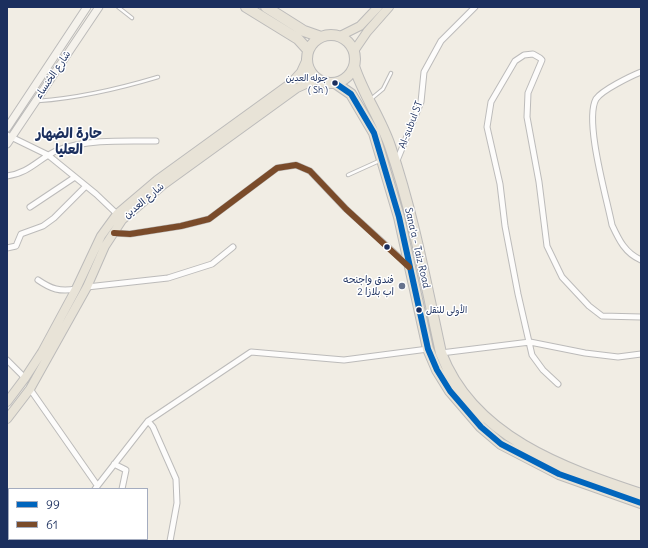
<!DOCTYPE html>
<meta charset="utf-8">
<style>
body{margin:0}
#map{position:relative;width:648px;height:548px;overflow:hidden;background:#f1ede4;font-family:Delius,sans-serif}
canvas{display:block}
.frame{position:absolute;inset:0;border:8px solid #1b2f5e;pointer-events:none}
.legend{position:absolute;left:8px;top:488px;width:140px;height:52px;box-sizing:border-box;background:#fff;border:1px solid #a4acbf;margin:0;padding:5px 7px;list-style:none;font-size:12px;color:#1b2f5e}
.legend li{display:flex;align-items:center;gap:8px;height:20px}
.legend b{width:20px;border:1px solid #a4acbf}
</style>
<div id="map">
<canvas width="648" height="548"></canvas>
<div class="frame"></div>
<ul class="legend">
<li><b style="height:5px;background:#0065bd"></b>99</li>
<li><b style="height:5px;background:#7a4b2a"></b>61</li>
</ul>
</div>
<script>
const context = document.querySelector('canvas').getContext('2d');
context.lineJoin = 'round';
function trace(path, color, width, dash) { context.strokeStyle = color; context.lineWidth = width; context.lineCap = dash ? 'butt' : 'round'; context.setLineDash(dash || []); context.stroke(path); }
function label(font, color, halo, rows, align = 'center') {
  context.font = font + ' Delius,"Playpen Sans Arabic",sans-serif'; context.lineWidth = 3; context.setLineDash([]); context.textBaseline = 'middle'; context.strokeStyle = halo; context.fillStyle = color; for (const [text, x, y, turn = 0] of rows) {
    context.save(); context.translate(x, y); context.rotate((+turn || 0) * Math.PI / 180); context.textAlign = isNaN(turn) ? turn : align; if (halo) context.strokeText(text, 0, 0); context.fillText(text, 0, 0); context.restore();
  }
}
const lane = new Path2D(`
 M118,7L132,18
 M371,99L383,89L391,73
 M38,101C80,98 118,89 158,77
 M348,175L379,161`);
const street = new Path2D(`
 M641,72C631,76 602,90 596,99C584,121 607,199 612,225C619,240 625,253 641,260
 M7,135L48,155L96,194L117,214
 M396,163L421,102L424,72L441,41L475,7
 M7,176C30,173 39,158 58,150C87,139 126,141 156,141
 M30,207L75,177
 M114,233L130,234L181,226L209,219L277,168L296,165L310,171L346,209L409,266
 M7,248L16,246L21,234L43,226L54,218L86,186
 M38,280C51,289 60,292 76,289
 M87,287L168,278L212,264L233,247
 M441,353L530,342L585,353L618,357L641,354
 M7,360L25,378
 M558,384L543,370L532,355L518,294L505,226L500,184L487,127L491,102L515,61L524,55L533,54L540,58L542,60L528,93L527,117L539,182L547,246L562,277L589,306L602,316L641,317
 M30,389L97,485
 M148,421L153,427L176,479L177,503L170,541
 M114,464L126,470L122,489
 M95,489L148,421L251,352L344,360L428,349
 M7,525L9,526
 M23,539L25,541
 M65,541L66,539
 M109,541L110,539`);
const secondary = new Path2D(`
 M7,128L87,7
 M7,144L99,7`);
const primary = new Path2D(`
 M340,36L360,26L378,7
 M354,51L367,32L389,7
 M7,402L25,378L42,352L76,289L101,236L117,214L157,180L291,83L301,72L306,61
 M7,419L30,389L87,287L105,246L122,220L163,185L297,88L317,79`);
const highway = new Path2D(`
 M246,7L298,39L308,50
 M266,7L304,31L321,37
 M307 59a24 24 0 1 1 48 0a24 24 0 1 1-48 0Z
 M354,66C363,94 381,119 390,146C413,213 426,284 441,353C473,437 563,468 641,494
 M335,83L351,94L374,133L399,217L428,349L437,370L450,391L481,427L501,444L559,474L641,503`);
const bus1 = new Path2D(`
 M335,83L351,94L374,133L399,217L428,349L437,370L450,391L481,427L501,444L559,474L641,503`);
const bus2 = new Path2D(`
 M114,233L130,234L181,226L209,219L277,168L296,165L310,171L346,209L409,267`);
const markers = [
 [335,83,3.5,"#1b2f5e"],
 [387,247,3.5,"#1b2f5e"],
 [402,286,4,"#66728d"],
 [419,310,3.5,"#1b2f5e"]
];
const busNames = [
 ["جوله العدين",328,78],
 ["( Sh )",328,90],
 ["الأولى للنقل",426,310,"left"]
];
const streetNames = [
 ["شارع الخنساء",53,75,-56],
 ["Al-subul ST",411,125,-69],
 ["شارع العدين",144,201,-40],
 ["Sana'a - Taiz Road",417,248,77]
];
const poiNames = [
 ["فندق واجنحه",394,280],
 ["اب بلازا 2",394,292]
];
const districtNames = [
 ["حارة الضهار",69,134],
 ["العليا",69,150]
];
trace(lane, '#bcbbba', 4.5);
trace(street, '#bcbbba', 7);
trace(secondary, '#bcbbba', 9);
trace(primary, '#bcbbba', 10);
trace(highway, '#bcbbba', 12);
trace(lane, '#fdfcfb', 2.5);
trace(street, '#fdfcfb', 5);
trace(secondary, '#f5f2ec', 7);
trace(primary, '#e8e3d7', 8);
trace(highway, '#e8e3d7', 10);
trace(bus1, '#0065bd', 6);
trace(bus2, '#7a4b2a', 6);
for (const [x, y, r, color] of markers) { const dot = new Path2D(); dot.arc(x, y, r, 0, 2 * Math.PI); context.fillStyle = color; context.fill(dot); trace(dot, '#fff', 1.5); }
label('9px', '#1b2f5e', '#fff', busNames, 'right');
label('10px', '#1b2f5e', '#fff', streetNames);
label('10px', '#1b2f5e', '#fff', poiNames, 'right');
label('bold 14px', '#1b2f5e', '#fff', districtNames);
</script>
